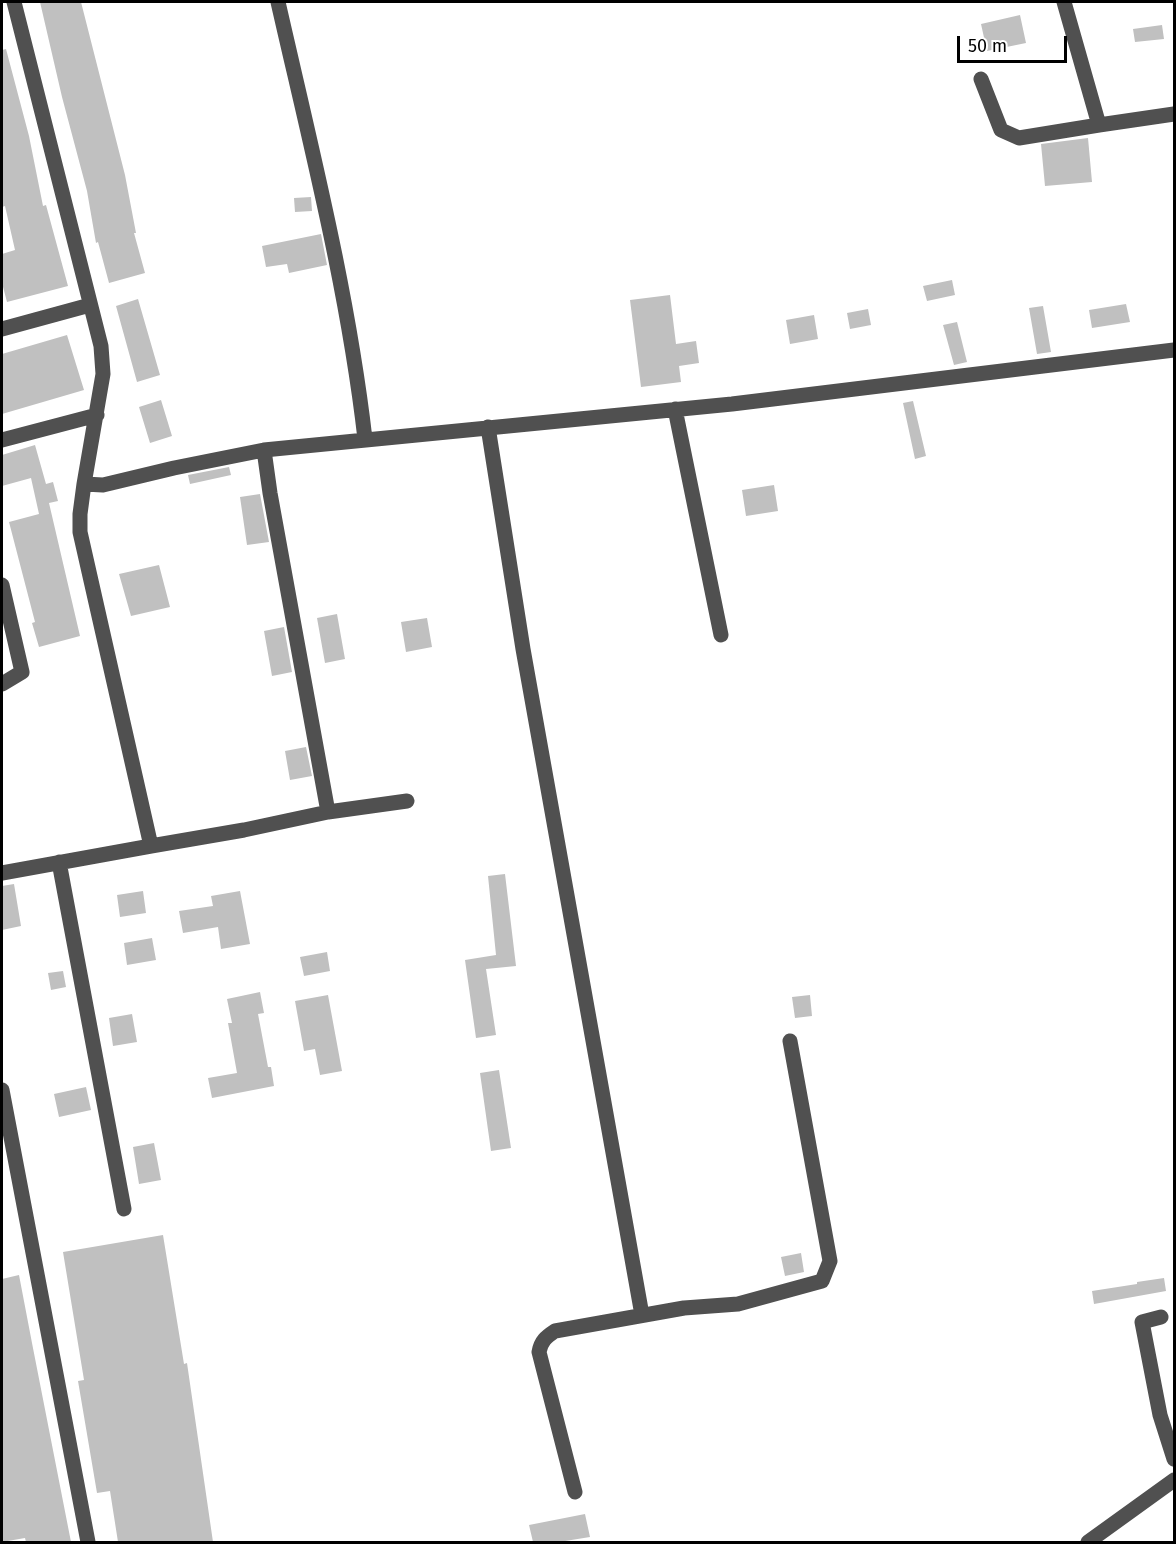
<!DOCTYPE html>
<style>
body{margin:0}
#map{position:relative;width:1176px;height:1544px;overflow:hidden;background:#fff;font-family:"Fira Sans",sans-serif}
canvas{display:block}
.frame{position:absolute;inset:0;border:3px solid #000;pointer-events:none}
.scale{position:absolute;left:957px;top:36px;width:110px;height:27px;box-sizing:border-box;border:3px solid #000;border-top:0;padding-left:8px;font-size:18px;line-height:21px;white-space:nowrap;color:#000;-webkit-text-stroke:4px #fff;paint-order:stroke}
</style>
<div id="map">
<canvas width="1176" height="1544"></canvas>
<div class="frame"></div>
<div class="scale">50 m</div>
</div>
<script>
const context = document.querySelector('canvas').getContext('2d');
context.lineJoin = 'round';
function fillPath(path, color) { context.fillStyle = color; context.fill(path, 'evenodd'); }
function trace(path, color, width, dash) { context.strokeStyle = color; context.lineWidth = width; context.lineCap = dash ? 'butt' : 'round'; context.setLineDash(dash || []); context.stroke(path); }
const building = new Path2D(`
 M40,2H81L125,175L136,233H134L145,273L109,283L98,242L96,243L87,191L62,97Z
 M1020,15L1026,43L987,51L981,24Z
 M1162,25L1164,39L1135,42L1133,29Z
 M6,49L29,136L43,206L46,205L68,286L7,302L2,283V254L15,250L5,206L2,207V50Z
 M1088,138L1092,182L1045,186L1041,144Z
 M311,197L312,211L295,212L294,198Z
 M321,234L327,265L289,273L287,264L266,267L262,246Z
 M952,280L955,295L927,301L923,286Z
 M670,295L676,344L696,341L699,363L679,366L681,382L641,387L630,300Z
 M138,299L160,375L137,382L116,306Z
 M1126,304L1130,322L1092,328L1089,310Z
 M1043,306L1051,352L1037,354L1029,308Z
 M868,309L871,325L850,329L847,313Z
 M814,315L818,339L790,344L786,320Z
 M957,322L967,362L954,365L943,325Z
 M67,335L84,390L2,414V354Z
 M161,400L172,436L150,443L139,407Z
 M913,401L926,456L915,459L903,403Z
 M35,445L46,484L53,482L58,501L49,503L80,636L39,647L32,623L35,622L9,522L39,514L31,478L2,486V455Z
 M229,467L231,475L190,484L188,475Z
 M774,485L778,511L746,516L742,490Z
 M260,494L269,542L247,545L240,497Z
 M159,565L170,607L131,616L119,574Z
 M337,614L345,659L325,663L317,618Z
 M427,618L432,647L406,652L401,622Z
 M284,627L292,672L272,676L264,631Z
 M306,747L312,776L290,780L285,751Z
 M505,874L516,966L486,969L496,1035L476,1038L465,960L496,955L488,876Z
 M14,884L21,926L2,930V886Z
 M143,891L146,913L120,917L117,895Z
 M240,891L250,944L221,949L218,927L183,933L179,911L213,906L211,896Z
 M152,938L156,960L127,965L124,943Z
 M327,952L330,971L304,976L300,957Z
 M63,971L66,987L51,990L48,973Z
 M260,992L264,1013L258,1014L268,1067H271L274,1086L212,1098L208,1078L237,1073L228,1023H232L227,999Z
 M328,995L342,1071L320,1075L315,1049L304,1051L295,1001Z
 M810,995L812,1016L795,1018L792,997Z
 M132,1014L137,1042L113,1046L109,1018Z
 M499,1070L511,1148L491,1151L480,1073Z
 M86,1087L91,1110L59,1117L54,1094Z
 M154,1143L161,1180L139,1184L133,1147Z
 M163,1235L184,1364L187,1363L213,1542H118L110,1491L97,1493L78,1381L84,1380L63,1252Z
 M801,1253L804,1272L785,1276L781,1257Z
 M19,1275L32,1343L71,1542H26L25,1538L2,1542V1279Z
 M1164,1278L1166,1291L1094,1304L1092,1291L1137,1284V1282Z
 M585,1514L590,1537L559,1542H533L529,1525Z`);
const minor = new Path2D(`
 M14,2L101,346L103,374L84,484
 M278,2C311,147 348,291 365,439
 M1064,2L1099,125L1174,114
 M981,79L1001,130L1019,138L1099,125
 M2,329L90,305
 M675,409L721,635
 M488,427L523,649L642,1315
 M2,440L97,415
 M264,450L270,493L328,812
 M2,585L22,672L2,684
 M151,846L244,830L328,812L407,801
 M59,862L124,1209
 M2,873L151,846L80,532V514L84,484L103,485L174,468L264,450L732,404L1174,350
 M2,1090L88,1542
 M1161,1317L1142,1322L1160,1415L1174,1459
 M575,1492L539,1352C541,1341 546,1337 555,1331L684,1308L738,1304L822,1281L830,1261L790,1041
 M1088,1542L1174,1480`);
fillPath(building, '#c0c0c0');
trace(minor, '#505050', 15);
</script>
